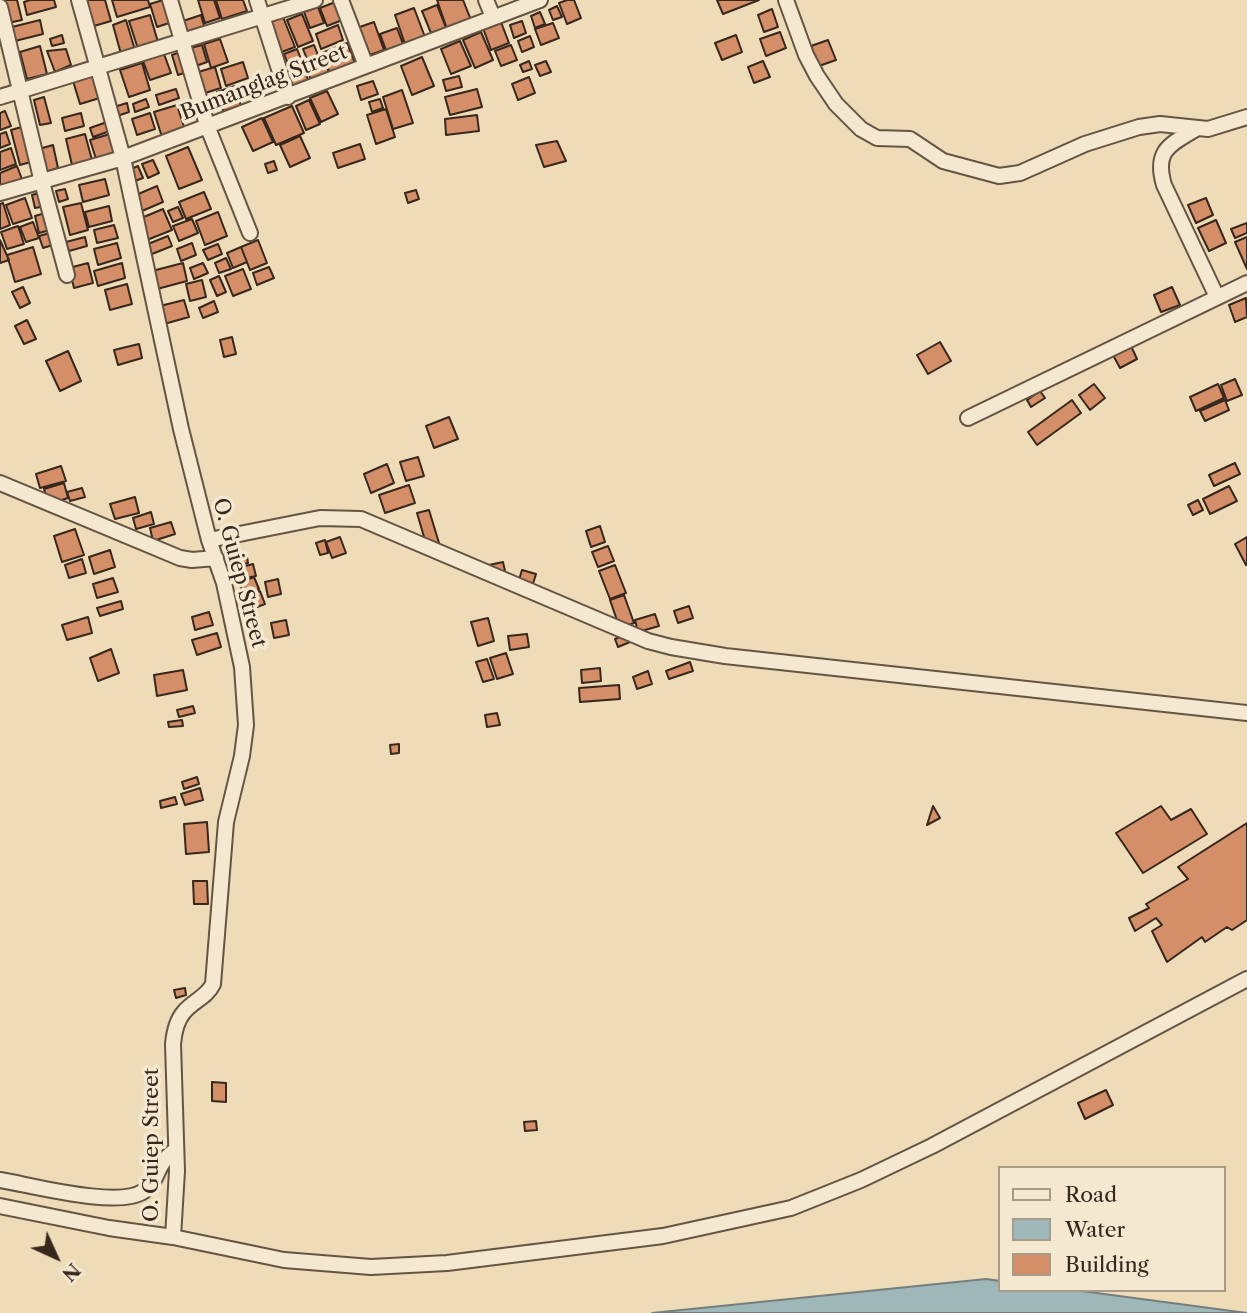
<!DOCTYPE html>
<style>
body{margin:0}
#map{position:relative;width:1247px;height:1313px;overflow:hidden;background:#eedbb8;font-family:"Libre Caslon Text",serif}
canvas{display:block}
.legend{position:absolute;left:998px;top:1166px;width:228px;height:126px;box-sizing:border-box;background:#f4e8d1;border:2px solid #a89b89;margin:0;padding:9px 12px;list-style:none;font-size:21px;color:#37271d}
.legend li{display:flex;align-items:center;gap:14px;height:35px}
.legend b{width:35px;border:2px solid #a89b89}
.north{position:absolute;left:21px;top:1222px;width:70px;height:70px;-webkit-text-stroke:5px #f4e8d1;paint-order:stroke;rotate:135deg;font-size:19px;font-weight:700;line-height:28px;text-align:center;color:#37271d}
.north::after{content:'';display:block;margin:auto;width:24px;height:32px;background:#37271d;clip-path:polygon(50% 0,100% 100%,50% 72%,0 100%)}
</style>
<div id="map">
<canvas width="1247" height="1313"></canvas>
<ul class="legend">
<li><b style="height:9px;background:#f4e8d1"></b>Road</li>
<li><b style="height:19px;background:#9eb8b9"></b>Water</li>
<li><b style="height:19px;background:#d58f68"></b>Building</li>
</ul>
<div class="north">N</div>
</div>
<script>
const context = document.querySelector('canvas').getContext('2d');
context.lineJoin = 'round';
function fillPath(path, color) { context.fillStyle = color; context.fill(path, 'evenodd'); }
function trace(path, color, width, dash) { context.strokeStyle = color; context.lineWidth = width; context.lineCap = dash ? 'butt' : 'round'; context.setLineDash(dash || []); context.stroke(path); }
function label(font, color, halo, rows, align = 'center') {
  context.font = font + ' "Libre Caslon Text",serif'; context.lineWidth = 7; context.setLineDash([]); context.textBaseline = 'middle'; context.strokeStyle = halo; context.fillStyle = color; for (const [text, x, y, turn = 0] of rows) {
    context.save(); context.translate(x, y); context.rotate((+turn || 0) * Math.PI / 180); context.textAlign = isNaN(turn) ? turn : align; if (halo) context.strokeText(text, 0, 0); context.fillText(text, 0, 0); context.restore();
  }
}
const water = new Path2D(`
 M986,1279L1000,1281V1290H1074L1247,1313H652Z`);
const building = new Path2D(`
 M2,0H17L22,20L8,23Z
 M30,0H54L56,7L27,15L24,2Z
 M86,0H105L111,21L94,26Z
 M112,0H148L150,7L117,17Z
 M163,0H169L175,21L157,27L150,4Z
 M198,0H214L220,18L205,23Z
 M216,0H243L247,11L222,19Z
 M437,0H463L471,20L447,29Z
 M567,0H574L581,18L567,24L559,3Z
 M717,0H759L723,14Z
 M338,1L345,19L327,26L320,8Z
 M437,5L446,28L431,33L422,11Z
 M557,6L562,17L553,20L549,10Z
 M318,7L324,23L310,28L304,12Z
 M414,8L425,37L405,44L395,15Z
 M772,9L778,27L764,32L758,15Z
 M540,12L545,24L535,28L531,16Z
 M302,14L313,41L298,47L287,20Z
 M150,15L158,42L138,49L129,21Z
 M201,15L205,29L185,36L180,22Z
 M283,17L295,47L279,53L267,23Z
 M40,20L43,34L11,42L8,28Z
 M126,20L135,50L121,54L113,25Z
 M522,21L526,33L514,38L510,25Z
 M374,22L384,50L364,57L354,29Z
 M501,22L509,43L491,50L483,28Z
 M553,23L559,38L541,45L535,29Z
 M338,25L343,40L321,49L316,34Z
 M397,28L403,44L386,50L380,34Z
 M481,32L493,60L475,68L463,40Z
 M780,32L786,48L766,56L760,39Z
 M62,35L64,43L52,46L50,39Z
 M736,35L742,52L722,60L715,43Z
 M530,36L534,47L522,52L518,41Z
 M220,39L228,62L211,68L204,44Z
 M828,40L836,60L819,66L811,46Z
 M460,41L471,66L451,74L441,49Z
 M347,43L355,63L330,73L322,53Z
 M202,45L207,62L193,67L187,49Z
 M314,45L318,55L307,59L303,49Z
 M511,45L517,60L501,66L495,51Z
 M40,46L47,74L27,79L20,52Z
 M66,49L71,65L55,72L47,51Z
 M297,49L303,64L290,69L284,54Z
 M180,52L187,72L178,75L172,55Z
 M164,54L171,73L150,80L143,61Z
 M323,57L329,73L311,80L305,64Z
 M422,57L434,86L412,95L401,66Z
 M529,61L532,69L523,72L520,65Z
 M546,61L551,72L540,76L535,65Z
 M763,61L770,77L754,83L748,67Z
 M243,62L248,78L226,86L221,69Z
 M142,63L150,90L129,97L120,70Z
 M215,67L221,88L202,94L195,73Z
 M303,67L309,82L291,89L285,74Z
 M96,73L103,97L80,104L73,81Z
 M459,76L462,87L446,91L443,80Z
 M529,77L535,93L518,100L512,84Z
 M373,81L378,94L361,100L357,86Z
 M235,86L241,106L223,111L217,92Z
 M176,89L179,98L159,105L156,95Z
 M477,89L482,107L450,115L445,97Z
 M402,90L413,123L393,129L383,97Z
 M327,91L338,114L321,122L310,98Z
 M44,97L51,123L40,125L34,100Z
 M146,99L149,107L135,112L133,104Z
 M380,99L383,108L372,112L369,102Z
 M309,100L320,124L306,130L296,106Z
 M127,103L129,112L117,116L114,107Z
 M177,105L185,130L162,137L154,112Z
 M292,106L304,133L276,145L264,118Z
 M386,109L395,137L376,144L367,115Z
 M5,111L11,126L0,130V113Z
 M81,113L84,126L65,131L62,118Z
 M150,113L155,129L137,135L132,119Z
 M477,115L479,131L446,135L445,119Z
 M262,118L273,142L253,151L242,127Z
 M107,122L110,131L93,137L90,128Z
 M25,126L34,161L20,165L11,130Z
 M6,132L10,144L0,148V134Z
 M85,134L92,160L72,165L66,139Z
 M110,134L115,152L96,159L90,140Z
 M300,136L310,158L290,167L280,145Z
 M557,141L566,161L544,167L536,145Z
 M360,144L365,159L338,168L333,153Z
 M53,145L58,168L45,172L39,149Z
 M188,147L202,180L179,189L166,156Z
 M11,148L16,164L0,170V152Z
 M153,160L159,173L148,178L142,164Z
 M274,161L277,170L268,173L265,164Z
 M17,166L23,182L0,191V173Z
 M138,166L143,178L132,182L127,171Z
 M105,179L109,195L83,202L79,185Z
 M157,186L163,202L142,211L136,195Z
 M65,189L68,199L59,202L56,191Z
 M416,190L419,199L408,203L405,193Z
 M42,192L46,206L35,208L32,195Z
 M204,192L211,209L186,219L179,202Z
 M25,198L32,218L13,224L6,205Z
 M1206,198L1213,215L1196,223L1188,205Z
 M3,203L10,225L0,229V204Z
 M81,203L88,230L70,235L63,207Z
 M109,206L112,221L89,227L85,212Z
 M178,207L183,218L173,222L168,211Z
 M163,209L172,230L147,240L139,219Z
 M49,212L54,229L39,233L35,216Z
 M218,212L227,236L205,245L196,221Z
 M192,219L198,233L179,241L173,226Z
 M1216,220L1226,243L1209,251L1198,228Z
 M33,222L39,238L26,242L20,227Z
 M1247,223V233L1235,238L1231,229Z
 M114,225L118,238L97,243L94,230Z
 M18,226L24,244L7,249L1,232Z
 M53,232L56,244L43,248L39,236Z
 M168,236L172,246L147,256L143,246Z
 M85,237L87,246L69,251L66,242Z
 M1247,237V269L1235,242Z
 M0,240L9,260L0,263Z
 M258,240L267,263L250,270L241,247Z
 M117,243L121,258L98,265L94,249Z
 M192,243L196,255L181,261L177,249Z
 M218,244L222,254L208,260L203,250Z
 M33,247L41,274L15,282L7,255Z
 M241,247L247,262L233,268L227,253Z
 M226,258L231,269L219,273L215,263Z
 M88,263L93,283L74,288L69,268Z
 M122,263L125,278L98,286L94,271Z
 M183,263L187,281L157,289L152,271Z
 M203,263L208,273L194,279L190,268Z
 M269,267L274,278L257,285L253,273Z
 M243,269L251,289L233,296L225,276Z
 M219,276L226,292L217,296L210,280Z
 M202,280L206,297L190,301L186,284Z
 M127,284L132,304L110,310L105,290Z
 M23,287L30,303L20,308L12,292Z
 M1172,287L1180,305L1161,312L1154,295Z
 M1246,298L1247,317L1235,322L1229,305Z
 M184,300L189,317L164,324L160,306Z
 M214,301L218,312L203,318L199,308Z
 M27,320L36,339L24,344L15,326Z
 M232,337L236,354L224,357L220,340Z
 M940,342L951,361L928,374L917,355Z
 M139,344L142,358L118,365L114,350Z
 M1131,346L1137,359L1120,368L1113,355Z
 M68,351L81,381L60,391L46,361Z
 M1235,379L1242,395L1227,401L1221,385Z
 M1094,384L1105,398L1090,410L1079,395Z
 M1218,384L1224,398L1196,411L1190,397Z
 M1040,391L1045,398L1031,407L1027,400Z
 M1072,400L1081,413L1037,445L1028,432Z
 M1225,400L1229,410L1205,421L1200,411Z
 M449,417L458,439L434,448L426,426Z
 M418,457L424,476L406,481L400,462Z
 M1235,463L1240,474L1214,486L1209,475Z
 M387,464L394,483L371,493L364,474Z
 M61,466L66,481L40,488L36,474Z
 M64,483L68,498L49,504L44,489Z
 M409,485L415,503L385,513L379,495Z
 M1229,486L1237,501L1210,514L1203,499Z
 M82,488L85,497L70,501L67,492Z
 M135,497L139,513L115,519L110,504Z
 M1198,500L1203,510L1193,515L1188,505Z
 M429,510L439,543L427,547L417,513Z
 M151,512L154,524L136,529L133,518Z
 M171,522L175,534L153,541L150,528Z
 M600,526L605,542L591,547L586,531Z
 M75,529L84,555L62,562L54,536Z
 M340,537L346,553L332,558L326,542Z
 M1247,537V565H1246L1235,544Z
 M325,540L328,553L320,555L316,543Z
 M608,546L614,561L598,567L592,552Z
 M110,550L115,567L94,574L89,557Z
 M247,557L248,563L231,567L230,561Z
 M82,559L86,573L69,578L65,565Z
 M503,562L505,571L492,574L489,565Z
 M253,564L256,576L237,580L234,569Z
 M615,565L626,593L610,599L599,571Z
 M522,570L536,574L532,587L518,583Z
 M254,577L259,589L244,595L239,583Z
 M113,578L118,592L97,598L93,584Z
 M278,579L281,594L268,597L265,582Z
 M260,591L265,604L249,610L244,596Z
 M624,595L634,623L620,629L610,600Z
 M121,601L123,609L100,616L97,608Z
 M689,606L693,618L678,623L674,611Z
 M209,612L213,625L195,630L192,617Z
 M655,614L659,626L638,632L635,620Z
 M88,617L92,633L67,640L62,625Z
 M488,618L494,641L478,646L471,622Z
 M286,620L289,635L274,638L271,623Z
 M217,633L221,647L197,655L192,640Z
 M527,634L529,647L510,650L508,636Z
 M627,634L630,642L618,647L615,639Z
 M111,649L119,673L98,681L90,658Z
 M506,653L513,674L497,679L490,658Z
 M487,659L494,679L483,682L476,662Z
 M690,662L693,671L669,679L666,671Z
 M600,668L601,681L582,683L581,670Z
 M183,670L187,690L157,696L154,675Z
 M648,671L652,684L637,689L633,677Z
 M619,685L620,699L580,702L579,688Z
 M193,706L195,713L179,717L177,710Z
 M497,713L500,725L487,727L485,715Z
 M182,720L183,726L169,727L168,722Z
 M399,744V753L391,754L390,745Z
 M197,777L199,784L184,789L182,782Z
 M200,788L203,800L185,805L181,794Z
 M175,797L177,804L161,808L160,801Z
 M933,806L940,818L927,825Z
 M1161,806L1171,820L1191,809L1207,834L1143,873L1116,833Z
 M207,822L209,852L186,854L184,824Z
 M1247,823V920L1232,930L1227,927L1205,942L1202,937L1167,962L1152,931L1162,925L1156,918L1135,931L1129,918L1149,908L1146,904L1188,879L1178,867Z
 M193,881H207L208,904H194Z
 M185,988L186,995L176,998L174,990Z
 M212,1082L226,1083V1102L212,1101Z
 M1106,1090L1113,1105L1085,1119L1078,1103Z
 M536,1121L537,1130L525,1131L524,1122Z`);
const street = new Path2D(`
 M79,0L123,158L181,429L209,540L224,583L242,667L246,725L242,756L226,822L213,984C207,997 193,1001 184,1012C177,1020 174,1033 173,1044L177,1171L173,1237
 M170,0L208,128L250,233
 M257,0L288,97
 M341,0L366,66
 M486,0L493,17
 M786,0L806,55L817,76L836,104L861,129L877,138L910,139L943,161L999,176L1020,173L1085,144L1139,127L1160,124L1208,129L1247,117
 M0,7L42,182L67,275
 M0,97L315,0
 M1196,129C1169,145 1154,151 1164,185L1217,297
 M0,193L123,158L540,0
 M968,418L1247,283
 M0,483L180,558L192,560L216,558
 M209,540L320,518L361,519L648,641L671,647L725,656L1247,713
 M0,1180C31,1185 119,1209 144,1191C160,1180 155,1163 176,1150
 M0,1206L109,1228L173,1237L284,1260L371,1267L447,1263L663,1236L791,1208L861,1180L932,1146L1247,979`);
const streetNames = [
 ["Bumanglag Street",264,83,-21],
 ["O. Guiep Street",239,573,75],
 ["O. Guiep Street",152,1145,-90]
];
fillPath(water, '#9eb8b9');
trace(water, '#757e7b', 2);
fillPath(building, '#d58f68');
trace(building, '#37271d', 2);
trace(street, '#655444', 18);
trace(street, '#f4e8d1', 14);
label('21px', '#37271d', '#f4e8d1', streetNames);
</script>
